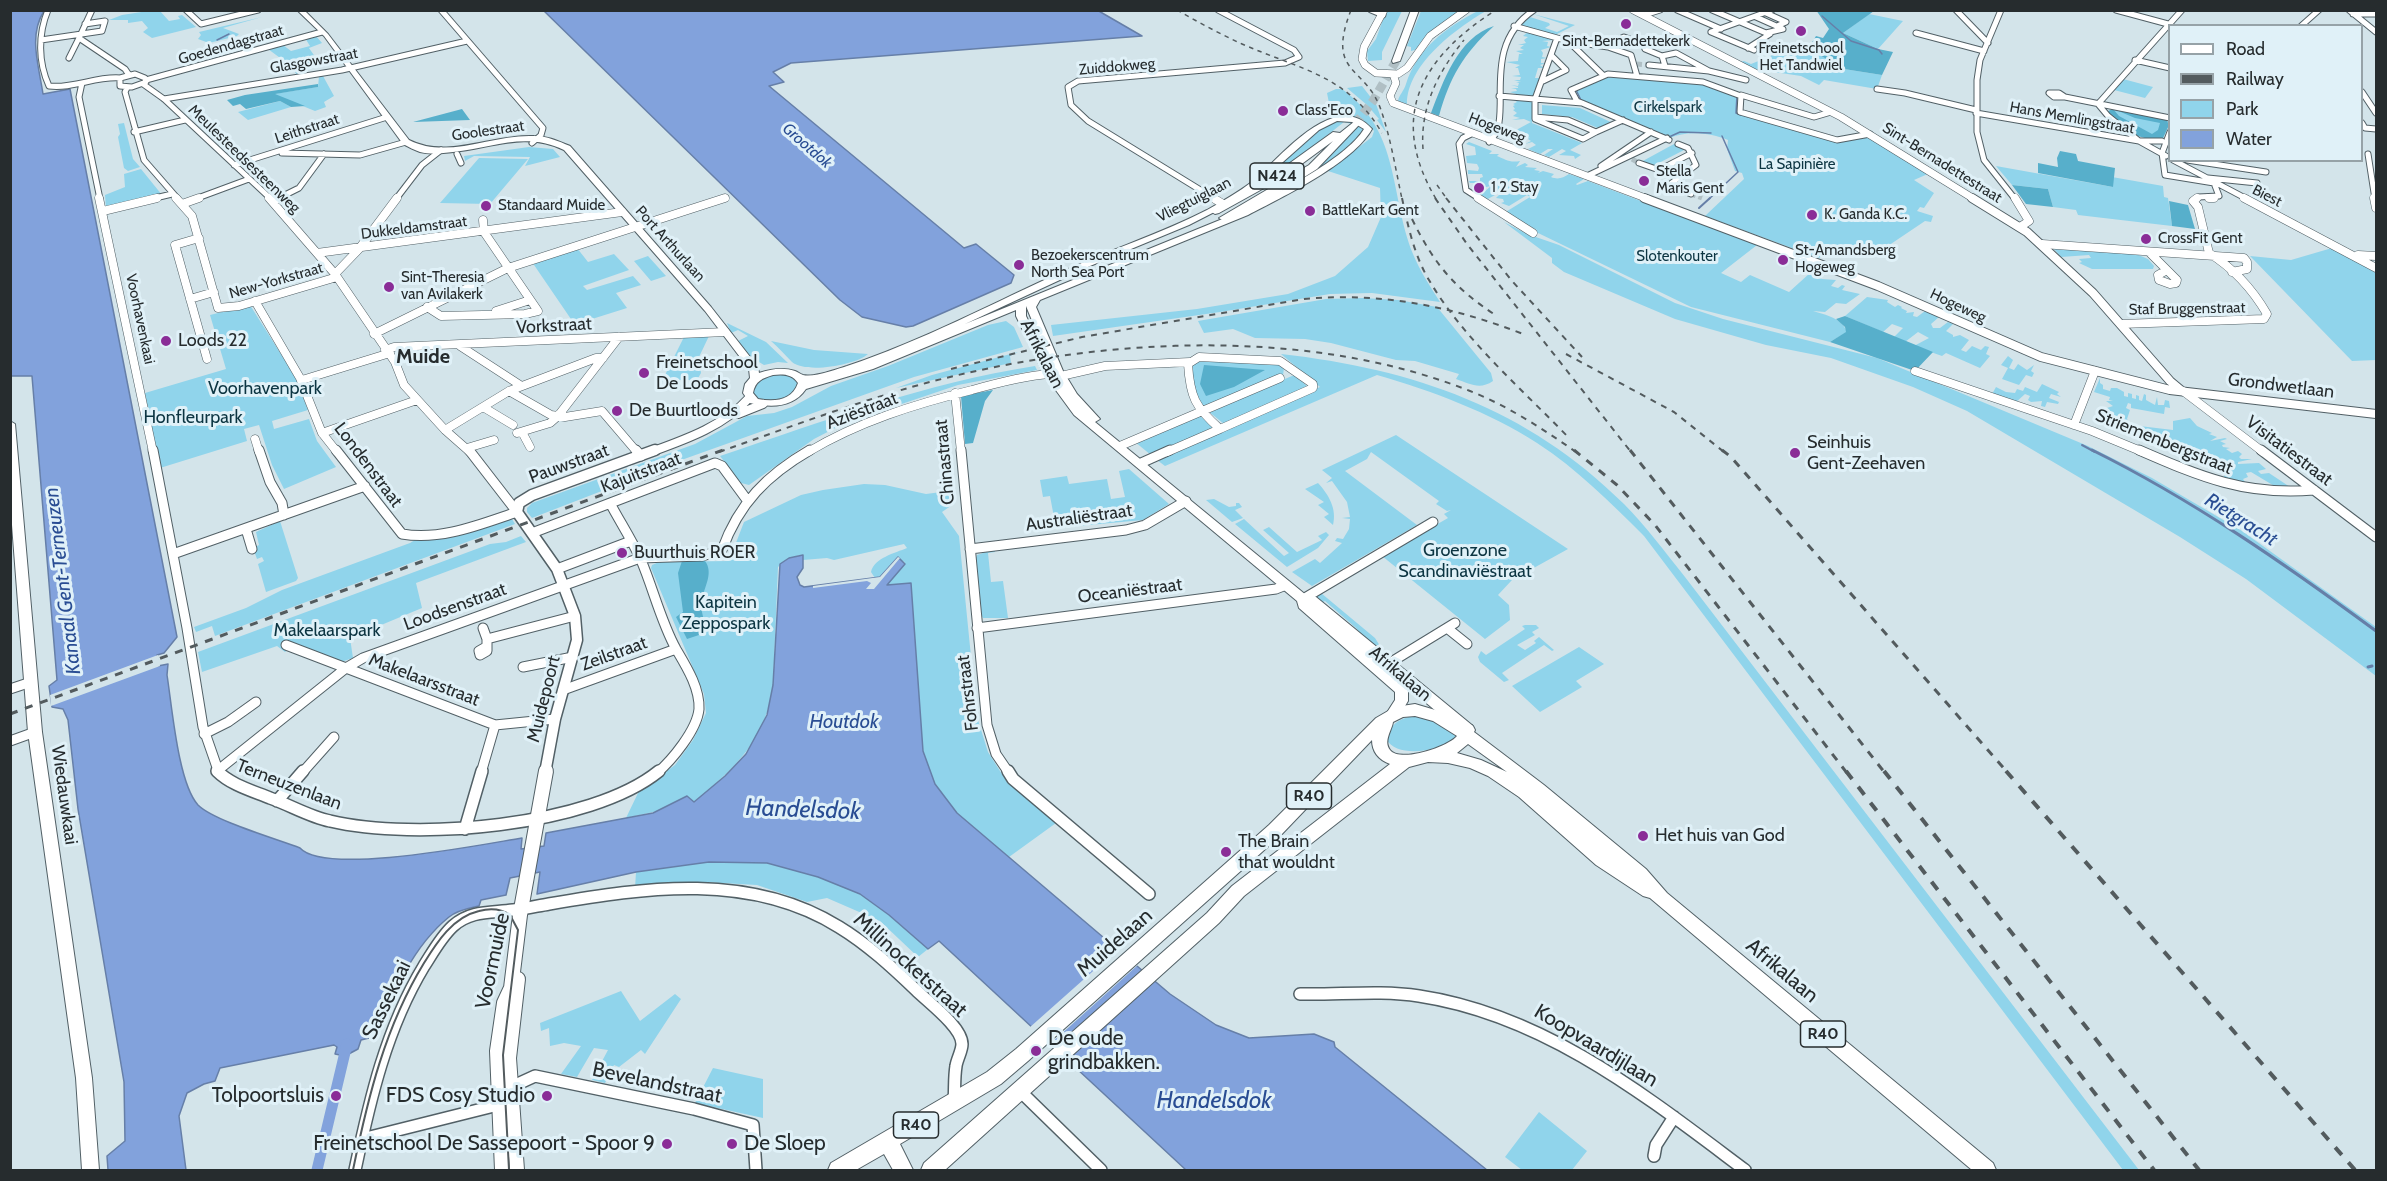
<!DOCTYPE html>
<meta charset="utf-8">
<style>
body{margin:0}
#map{position:relative;width:2387px;height:1181px;overflow:hidden;background:#d3e4ea;font-family:Cabin,sans-serif}
canvas{display:block}
.frame{position:absolute;inset:0;border:12px solid #262c2e;pointer-events:none}
.legend{position:absolute;left:2168px;top:24px;width:195px;height:138px;box-sizing:border-box;background:#e0f1f8;border:2px solid #96a2a7;margin:0;padding:8px 10px;list-style:none;font-size:18px;color:#262c2e}
.legend li{display:flex;align-items:center;gap:12px;height:30px}
.legend b{width:30px;border:2px solid #96a2a7}
</style>
<div id="map">
<canvas width="2387" height="1181"></canvas>
<div class="frame"></div>
<ul class="legend">
<li><b style="height:8px;background:#fff"></b>Road</li>
<li><b style="height:8px;background:#535b5e"></b>Railway</li>
<li><b style="height:16px;background:#90d4eb"></b>Park</li>
<li><b style="height:16px;background:#82a2dc"></b>Water</li>
</ul>
</div>
<script>
const context = document.querySelector('canvas').getContext('2d');
context.lineJoin = 'round';
function fillPath(path, color) { context.fillStyle = color; context.fill(path, 'evenodd'); }
function trace(path, color, width, dash) { context.strokeStyle = color; context.lineWidth = width; context.lineCap = dash ? 'butt' : 'round'; context.setLineDash(dash || []); context.stroke(path); }
function label(font, color, halo, rows, align = 'center') {
  context.font = font + ' Cabin,sans-serif'; context.lineWidth = 6; context.setLineDash([]); context.textBaseline = 'middle'; context.strokeStyle = halo; context.fillStyle = color; for (const [text, x, y, turn = 0] of rows) {
    context.save(); context.translate(x, y); context.rotate((+turn || 0) * Math.PI / 180); context.textAlign = isNaN(turn) ? turn : align; if (halo) context.strokeText(text, 0, 0); context.fillText(text, 0, 0); context.restore();
  }
}
const green = new Path2D(`
 M148,11H160L169,21L180,19L178,16L182,15L196,27L152,38L143,32L148,28L142,21L128,23V20H109L122,15Z
 M1386,11H1402L1382,52V60L1368,61L1367,51L1376,39Z
 M1421,11L1458,10V14L1428,35L1415,50L1411,51V47L1407,46Z
 M1478,11H1486C1455,29 1407,65 1407,104L1398,101C1399,95 1404,91 1406,84C1417,49 1446,27 1478,11Z
 M1533,14L1575,25L1555,35L1520,26L1530,17L1549,23L1550,25L1545,28L1557,32L1569,26Z
 M1869,14L1903,21L1878,49L1843,33Z
 M262,17L223,28L239,34L237,36L209,43L198,39L201,35L199,32Z
 M1529,31L1554,40L1542,41L1548,42L1547,46L1551,47L1541,50L1543,53L1542,57L1547,58L1541,59V63H1546L1540,65L1544,68H1538L1535,78H1540L1534,98L1510,94H1516L1510,92L1517,91L1516,89L1511,88H1518V87L1511,85L1518,86L1519,83L1516,82H1521L1514,80H1520L1521,77L1512,76L1520,75L1518,68H1515L1520,65L1506,62L1518,61L1519,54H1523L1516,51L1524,50L1520,48L1524,45H1518L1526,43L1524,40L1528,37L1523,36Z
 M316,36L322,43L309,48L320,64L304,68L307,74L297,75L291,66L268,49L283,45L291,51L310,46L305,38Z
 M1793,47L1816,53L1844,69L1882,75L1877,89L1824,80L1819,85L1801,76L1754,69L1740,62L1744,61L1751,64L1771,56H1794Z
 M319,76H323L334,96L324,102L326,107L315,111L273,94L318,87Z
 M1604,77L1700,84L1737,96L1739,113L1837,141L1867,135L1930,173L1914,180L1934,193L1924,208L1920,207L1917,211L1933,216L1931,222L1925,221L1870,258L1834,245L1819,258L1705,216L1744,179L1742,173L1735,171L1727,149L1728,140C1711,133 1687,130 1670,138L1582,101L1575,90Z
 M2123,79L2153,87L2145,98L2114,90Z
 M1362,86L1376,104L1386,132L1377,120L1379,119L1367,105L1347,88Z
 M1336,89H1342C1401,132 1389,193 1413,254C1420,271 1430,286 1440,302L1372,293L1330,294L1220,312L1053,336L1051,325L1197,309L1288,294L1335,276L1368,247L1381,217L1380,188L1328,171L1372,137L1374,131C1363,114 1345,122 1331,113L1327,93Z
 M1513,99L1532,101V123L1582,143L1570,150L1581,155L1575,159L1574,156L1559,155L1566,151L1562,149L1549,157L1544,155L1553,149H1548L1540,154L1528,149L1536,145L1532,142L1525,144L1531,141L1528,139L1530,137L1521,141L1517,140L1524,135L1518,138L1514,134L1507,135L1531,122L1524,119L1512,120L1520,118L1513,116L1517,113L1513,110L1515,109L1513,106L1515,105L1513,104L1517,102Z
 M280,101L291,107L248,120L238,112Z
 M1542,105L1580,108L1613,123L1600,129L1572,117L1542,114Z
 M2118,109L2168,120L2169,125L2163,138L2138,136L2108,111Z
 M1341,120L1363,125L1365,134C1334,158 1285,198 1248,208L1314,169L1359,126L1344,122L1300,157L1245,192L1327,123Z
 M124,123L133,159L140,167L128,171L124,168L118,137L120,134L118,124Z
 M1469,142L1492,151L1489,154H1499L1497,156C1505,159 1509,163 1520,161L1516,167L1525,163L1528,165L1525,167L1537,168L1534,170L1540,171L1538,173L1543,171L1554,174L1551,177C1558,180 1563,178 1569,174L1584,179L1576,184L1577,185L1588,181L1757,245L1721,273L1741,282L1750,275L1789,292L1810,273L1822,279L1836,280L1831,286L1838,288L1842,285L1845,286L1842,290L1860,294L1846,304L1836,303L1825,312L1813,311C1826,315 1842,318 1847,332L1830,342L1691,307L1536,232L1537,230L1504,213L1530,197L1527,195L1509,206L1501,203L1504,202L1503,199L1496,198L1500,194L1494,191L1491,193L1495,195L1486,200L1476,193H1483L1491,186L1486,187L1478,183H1470L1469,181H1480V178L1483,177L1482,174H1468V170L1478,171L1479,168L1477,164L1467,163L1466,156L1476,155L1475,147L1466,144Z
 M1674,144L1686,149L1651,167L1641,162Z
 M529,147L553,149L560,157L525,166L530,157L474,156L465,161L464,156Z
 M479,158L528,159L490,204L440,203Z
 M1996,166L2113,187L2112,177L2163,186L2164,197L2168,198L2172,226L2078,215L2076,210L2053,207L2048,189L2012,185Z
 M141,169L162,195L106,208L105,195L125,187L124,174Z
 M1504,222L1527,234L1559,245L1675,303L1723,319L1877,358L2088,446L2152,478L2242,531L2376,627V676L2246,579L2180,537L1967,411L1913,387L1831,358L1766,345L1675,319L1564,272L1552,263V258Z
 M577,248L588,262L614,254L629,270L583,286L587,290L633,276L641,285L616,293L627,308L592,319L589,325H575L532,262Z
 M2332,248L2376,273V360L2352,361L2250,256L2291,260Z
 M2054,249L2136,254L2148,259L2154,266L2153,269H2092L2079,263L2082,262L2079,259L2091,258L2089,255L2061,257Z
 M648,256L666,276L651,281L634,261Z
 M1867,297L1888,300L1887,302L1895,307L1898,305L1902,307L1901,308L1907,311L1906,313L1914,312L1913,316L1917,317L1925,311L1939,317L1931,324L1933,328H1940L1948,322L1953,324L1946,331L1953,335V337L1960,335L1969,340L1961,350L1966,352L1972,346L1981,350L1985,346L1989,347L1986,354L1990,356L1980,368L1946,353L1942,356L1914,346L1929,338L1918,332L1905,342L1894,337L1903,328L1892,324L1883,332L1845,316Z
 M1363,298L1398,300L1437,307L1491,373L1493,381C1480,390 1470,384 1456,379L1459,374L1415,361L1396,360L1331,343L1305,339L1255,338L1233,329L1204,333L1198,321L1326,299Z
 M250,305L296,378L308,410L272,421L274,429L309,419L317,441L336,467L284,489L272,465L259,425L244,429L247,441L160,468L145,393L226,369L210,315Z
 M1006,321L1014,327L1023,347L914,377L687,458L532,518L527,512V508L532,503L695,444L747,416L774,413L792,407L831,386L888,366L988,325Z
 M727,323L766,342L788,363L778,362L764,365L749,356L738,343V341L748,336L738,330L731,333Z
 M709,336L699,357L701,373L697,380H663L656,393L684,337Z
 M771,341L814,350L868,354C856,365 806,374 792,362C785,355 779,348 771,341Z
 M1018,352L1010,356L1011,363L896,388L932,375Z
 M1281,354C1414,369 1527,408 1624,504C1646,526 1665,552 1685,577L2139,1170H2123L1644,536C1611,503 1577,469 1537,443C1489,412 1432,391 1377,375L1165,466L1157,460L1320,387Z
 M2008,356L2013,360L2009,368L2014,370L2018,364L2027,370L2034,365L2031,371L2034,373L2032,377L2026,375L2019,385L2002,379L2008,368L2001,365Z
 M1195,361L1277,363L1284,368L1283,375L1207,407L1200,405L1193,398L1192,363Z
 M1035,366L1037,370L958,385L845,423L814,439L749,485L741,483L720,456C824,421 926,383 1035,366Z
 M783,374L797,379L799,385C789,400 768,407 753,395V386C761,377 772,375 783,374Z
 M1292,376H1296L1308,387L1224,424L1208,411Z
 M2100,378V383L2103,385V389L2110,391L2111,388H2117L2124,392V396L2128,397V393L2132,394V398L2136,399V395L2139,396V400L2142,401L2144,394L2146,395V400L2155,405L2157,397L2158,405H2164L2165,400L2169,401L2170,408L2165,407L2164,414L2131,408V404L2128,403L2126,408L2130,410L2127,419L2131,425L2173,430V421L2190,418L2197,426L2212,433L2209,434L2217,437L2210,441L2225,438L2227,439L2220,441L2226,444L2222,445L2223,447L2230,448L2226,449L2232,453L2238,451L2242,454L2239,457L2241,459H2252L2238,462V464L2259,463L2266,469L2258,471L2261,474L2269,473L2290,487H2276L2251,472L2246,473L2248,477L2243,479L2248,486L2213,476L2214,474L2223,478L2227,472L2206,464L2209,461L2185,448L2182,450L2174,446L2170,450L2165,448L2172,446L2161,441L2160,443L2150,439L2148,441C2130,434 2110,427 2095,422L2096,420L2103,423L2100,419L2123,423L2124,421L2103,414L2107,408L2113,406L2106,401H2113L2109,400L2110,397L2094,392Z
 M2042,384L2059,392L2057,394L2061,397L2051,394L2049,398L2059,402L2058,404L2047,402L2045,407L2041,406L2042,401L2031,402L2028,400L2030,396L2025,394L2015,403L1991,396L1996,387L2006,392L2015,393L2017,389L2023,391L2025,387L2037,392Z
 M1199,415L1214,428L1151,455L1135,442Z
 M1396,435L1568,549L1512,580L1498,595L1509,605L1510,620L1485,639L1382,556L1448,518L1444,514L1451,510L1447,511L1436,504L1439,501L1371,452L1367,459L1345,471L1417,525L1312,586L1292,572L1315,559L1320,563L1342,543L1335,541L1337,538L1343,539L1349,529L1350,519L1342,518L1350,517L1347,502L1332,481L1326,483L1332,478L1322,470Z
 M1129,469L1169,504L1143,520L1056,528L1050,496L1043,497L1040,480L1067,476L1069,484L1107,479L1111,499L1125,497L1119,471Z
 M1318,483C1329,495 1337,509 1333,525L1324,517L1329,514L1318,505L1324,502L1305,489Z
 M864,484L885,485L926,494L949,491L955,503L942,512L959,536L977,717L988,752L1007,782L1056,823L1009,857L957,813L935,784L928,768L923,751L920,726L911,583L886,586L905,562L898,560V557L880,577L875,578L871,572C874,558 895,553 907,548L904,544L834,560L827,558L803,560L802,555C791,557 786,560 778,567L773,685C766,740 735,768 694,802L687,796L662,810L626,818L639,791L675,765L693,740L706,713L704,694L651,568L652,565L659,562L729,561L744,522L801,495L823,490Z
 M1214,499L1229,507L1236,506V503H1239L1242,507L1235,510L1243,518L1232,522L1206,500Z
 M512,519L515,524L215,636L212,626L196,632L194,627L246,608L282,590L410,543L418,538L480,528Z
 M1244,519L1284,556L1289,553L1263,530L1269,527L1297,552L1322,540L1318,536L1326,532L1329,535L1318,548L1287,567L1235,524Z
 M280,521L298,578L296,581L266,592L258,564L264,561L262,557L257,559L253,548L259,545L256,532Z
 M521,536L526,542L416,583L422,608L350,638L353,658L341,662L295,643L285,652L277,646L202,672L198,652L490,544L506,542Z
 M995,549V552L988,553L991,582L1003,581L1008,618H983L980,612L975,560L977,555Z
 M1321,593L1375,638L1385,654L1368,644L1356,628L1325,601L1319,604L1316,597Z
 M1525,625H1536L1539,628L1532,632L1535,635L1517,645L1525,650L1536,643L1534,641L1539,637L1554,650L1552,651L1544,645L1502,673L1509,680L1504,682L1480,662L1478,657L1481,651L1486,655L1525,629L1522,626Z
 M1579,647L1604,664L1576,681L1582,687L1540,712L1512,686Z
 M1413,716L1433,719L1455,733V739C1440,751 1397,759 1386,739C1391,724 1398,719 1413,716Z
 M709,862L767,863L818,877L860,894L889,915L928,949L918,957L880,921L827,898L807,902L757,885L704,882L635,888L636,872Z
 M621,991L640,1021L675,994L681,999L645,1054L641,1050L619,1067L614,1065L605,1083L592,1080L608,1050L594,1048L577,1077L561,1074L581,1046L564,1043L550,1046L549,1028L541,1031L540,1023Z
 M713,1068L763,1079V1118L695,1103Z
 M1539,1112L1587,1151L1572,1170H1522L1505,1157Z`);
const forest = new Path2D(`
 M1816,10L1874,11L1843,33L1878,49L1893,52L1882,75L1844,69L1816,53L1794,47L1797,55L1794,56H1771L1786,44L1785,42L1808,49L1816,36L1823,38L1829,29Z
 M1494,26C1463,54 1450,77 1439,116L1431,113C1443,82 1458,37 1494,26Z
 M318,84V87L275,94L305,106L291,107L280,101L246,109L240,104L233,106L227,100L245,95Z
 M462,109L470,120L413,122Z
 M2113,109L2119,116L2152,134L2158,130L2160,123L2135,118L2116,110L2166,119L2169,125L2163,138C2143,143 2117,129 2108,111Z
 M2060,151L2076,154L2078,161L2115,168L2113,187L2038,173V163L2058,167L2057,158Z
 M2012,185L2048,189L2053,207L2026,204Z
 M2169,201L2188,205L2195,229L2172,226Z
 M1845,316L1933,352L1915,371L1830,342L1846,332L1845,327L1836,319Z
 M1204,365L1265,370L1234,387L1206,396L1200,384Z
 M993,390L985,401L973,443L965,444L961,396Z
 M682,561H705C714,573 704,587 702,600C700,611 704,620 708,630L705,633L687,639L676,617L683,612L678,573Z`);
const water = new Path2D(`
 M1097,10L1142,36L791,63L773,72L784,82L769,86L964,248L976,244L1014,275L1011,283L913,326L906,327L862,317L840,300L544,11Z
 M10,11H44C28,36 39,66 43,94L70,89L177,637L164,653L157,655L158,666L168,664L167,675C172,706 178,783 198,805C214,821 277,839 300,848C325,876 484,844 522,838L521,849L544,846L546,833L653,813L687,796L694,802L725,776L746,754L767,715L773,685L780,564L789,558L803,555V568L797,577L800,585L804,587L880,577L898,557L905,564L887,585L911,583L923,751L935,784L957,813L1170,994L1216,1025L1249,1038L1314,1034L1334,1042L1335,1047L1487,1170H1186L939,941L928,949L889,915L860,894L818,877L767,863L709,862L636,872L537,894L540,872L510,878L506,895L481,900L479,906C470,908 457,910 449,917C413,946 392,994 377,1036L361,1040L358,1049L345,1056L335,1054L337,1047L334,1045L220,1068L215,1081L204,1084L187,1093L179,1116L186,1170H108L107,1156L125,1141L124,1082L78,809L68,720L63,709L52,707L49,686L57,680L32,376H11Z`);
const pier = new Path2D(`
 M898,557L900,558L874,589H866L871,583L867,581L813,588V586L880,577Z
 M158,655L160,666L51,706L50,695Z
 M1119,948L1139,964L1048,1046L1029,1028Z`);
const streamFar2 = new Path2D(`
 M1822,16L1851,41L1879,50L1882,54
 M217,40L229,34
 M1576,90L1582,102
 M1737,95L1736,113L1741,115
 M1661,134L1669,137L1680,132L1711,133
 M1709,199L1738,172L1722,136`);
const streamFar1 = new Path2D(`
 M1699,208L1710,198
 M2082,445L2095,452`);
const stream = new Path2D(`
 M2092,450C2193,500 2285,564 2376,631
 M2368,667L2372,666`);
const canal = new Path2D(`
 M317,1170L347,1044`);
const minorTunnel = new Path2D(`
 M1637,64L1649,65
 M1632,159L1639,163
 M1691,194L1702,198`);
const trunkTunnel = new Path2D(`
 M1355,124L1373,101L1396,61`);
const minorFar3 = new Path2D(`
 M48,10C38,34 38,62 49,86C73,89 96,76 120,78
 M92,10L79,38L125,69L129,75
 M186,10L201,24L258,10
 M441,10L543,128L541,135L532,143
 M1371,10L1383,15
 M1677,10L1721,29
 M1712,10L1766,33L1783,29L1756,17
 M1956,10L1988,43
 M2001,10L1980,60L1977,80V132L1984,160L2015,199
 M2116,10L2168,24
 M2349,10L2376,32
 M1766,13L1786,22L1777,26
 M2353,14H2376
 M1644,15L1660,10
 M1514,26L1568,41L1603,75
 M2301,26L2319,10
 M1711,32L1772,10
 M1711,32L1754,50
 M1916,33L1984,51
 M41,40L102,31L105,21L85,24
 M1568,41L1608,47L1631,55L1637,76
 M1605,46L1624,37L1649,46L1645,49L1662,56
 M1748,48L1770,34
 M69,58L79,38
 M2135,60L2170,68
 M1649,65L1709,71L1676,53L1662,56L1665,66
 M1709,71L1746,80
 M135,74L145,78L146,82L132,87L120,86V78Z
 M146,80L322,32
 M1543,81L1566,70L1552,56
 M82,83L79,97L100,199
 M143,84L164,99L271,199
 M127,88L125,92L144,160L178,199
 M1877,89L1905,93L1976,110
 M2362,92L2376,113
 M2049,93H2059L2065,97H2054Z
 M1499,96L1582,103L1669,140
 M2065,97L2170,118
 M164,99L342,70L467,41
 M1582,103L1577,101L1571,90L1608,74L1703,82L1741,96
 M2098,104L2182,10
 M2098,104L2108,116L2139,141H2162
 M1831,112L1814,117L1741,95L1740,112L1837,140L1870,134
 M1976,113L2139,141L2166,156
 M1535,117L1568,120L1596,132L1583,139L1535,119Z
 M1535,117V99L1557,38
 M2362,123L2365,128L2376,129
 M134,132L185,120
 M1596,132L1623,120
 M2170,132L2162,153L2165,175L2214,183L2219,196L2198,197L2195,199
 M1473,133L1463,138L1459,144L1466,190L1480,199
 M1489,142C1517,119 1476,49 1534,10
 M1678,144L1688,148L1696,165L1669,185L1691,194
 M282,153L360,155L406,142
 M457,154L461,163
 M2368,154L2375,199
 M2173,160L2247,199
 M2187,160L2266,172
 M1639,163L1659,170
 M234,165L387,117
 M1601,166L1651,132
 M1587,176L1667,138
 M1681,177L1659,170L1692,153
 M2208,178L2257,183
 M151,199L172,194
 M195,199L249,179
 M277,199L299,188L324,154
 M396,199L422,165L441,150
 M721,199L725,198
 M1215,199L1088,121L1071,105L1068,87L1078,81L1285,63L1299,57L1294,50L1218,10`);
const minorFar2 = new Path2D(`
 M99,198L153,452
 M176,198L192,216L218,308L239,306L337,277
 M269,198L335,274L395,362L404,385L445,430L470,452
 M1213,198L1223,204
 M1478,198L1533,233
 M2015,198L2029,221L2020,227
 M2209,198H2214
 M2244,198L2376,268
 M2374,198L2376,208
 M273,201L280,198
 M182,204L199,198
 M103,211L157,198
 M199,238L175,245L207,359
 M2042,244L2244,258L2247,262V269L2232,272
 M2149,252L2167,270
 M317,253L622,212
 M2358,255L2376,256
 M2167,270L2177,280L2176,283L2170,284L2159,280L2158,275Z
 M335,274L359,249L397,198
 M190,299L214,292
 M255,301L300,378L322,433L337,452
 M427,307L441,316L525,314L538,311L484,232L483,220
 M496,311L530,300
 M2121,324L2264,319L2267,314C2253,290 2233,268 2209,253L2198,207L2193,201L2197,198
 M374,334L508,268L725,198
 M460,346L520,385
 M385,350L394,347L725,332
 M1199,357L1280,361L1313,384V388L1220,429C1195,407 1190,397 1188,364Z
 M1915,371L2092,431L2143,452
 M1061,376L1105,366L1190,362
 M302,380L390,353
 M509,391L551,415L565,417L602,411L637,452
 M2183,391L2263,452
 M955,393L961,452
 M483,407L513,425
 M2074,425L2095,371
 M445,430L509,391L596,358H603
 M522,432L530,447
 M322,433L417,400
 M517,433L550,423L558,416L619,337
 M255,439L259,452
 M1120,446L1280,378
 M467,448L494,440
 M808,452C858,422 915,404 972,390C997,383 1023,376 1049,374
 M1167,452L1220,429`);
const minorFar1 = new Path2D(`
 M153,450L187,628L203,727L219,773
 M259,450L270,482L282,503L284,515
 M336,450L402,534C441,541 481,524 517,512L469,450
 M636,450L641,456
 M961,450L987,725L996,754L1009,773
 M2139,450C2201,477 2246,496 2314,490
 M2261,450L2376,537
 M1141,463L1170,450
 M610,503C620,522 632,540 641,560C653,588 661,622 676,649C686,666 700,688 699,709C697,730 672,760 657,773
 M246,529L252,549
 M532,533L715,463L722,466L747,500
 M970,549L1126,530L1145,525L1186,501
 M173,554L365,486
 M557,569L631,541
 M1303,599L1433,522
 M483,628L487,639V651L480,655L479,651L486,647
 M977,628L1276,589L1286,585
 M1447,628L1467,644
 M487,639L575,616
 M286,645L495,725L555,719
 M1388,664L1455,623
 M523,667L573,657
 M10,689L31,682
 M563,690L676,649
 M204,734L228,722L256,702
 M10,741L35,732
 M217,771L346,668L363,658L640,558L702,556L722,550C739,503 767,475 810,450
 M302,773L334,737
 M481,773L495,725`);
const minor = new Path2D(`
 M217,771C231,785 253,791 270,798C290,805 310,817 330,821C414,841 590,827 659,771
 M1008,771L1013,779L1149,894
 M277,801L303,771
 M465,829L482,771
 M1300,994C1339,995 1380,990 1419,996C1545,1015 1646,1096 1745,1170
 M511,1087L535,1076L694,1109L753,1125L756,1170
 M1020,1091L1101,1170
 M362,1139L502,1104
 M1654,1156L1656,1145L1674,1117
 M355,1170C370,1099 386,1029 424,966C433,952 441,937 453,926C471,910 491,913 513,910C525,909 537,906 549,904C646,887 751,872 839,927C867,944 892,967 916,990C928,1002 962,1027 962,1044C962,1051 957,1059 956,1066C954,1078 955,1090 954,1102`);
const tertiaryFar3 = new Path2D(`
 M1384,10L1364,47L1362,59L1365,65L1376,73L1398,74L1407,68L1430,36L1466,10
 M1633,10L1841,117L1974,199
 M1393,74L1396,83L1390,96L1393,103L1648,199`);
const tertiaryFar2 = new Path2D(`
 M1644,198L1878,286L2041,357L2170,390L2376,414
 M1972,198L2027,232L2093,293L2170,381L2182,391
 M738,414L763,404
 M651,452C687,439 724,426 750,397`);
const tertiaryFar1 = new Path2D(`
 M545,773L555,719L577,640L575,616L557,569L517,512L519,503L532,495L655,450`);
const tertiary = new Path2D(`
 M502,1170L497,1051L504,1003L511,988L520,915L546,771
 M517,1170L509,1058L518,979`);
const secondary = new Path2D(`
 M297,10H304L328,34L409,140C448,160 492,134 534,136C547,136 558,141 570,146L711,307L758,367L759,373C771,369 783,367 795,371C798,372 800,374 803,375C813,378 837,369 847,366C922,341 993,303 1064,271C1111,249 1161,234 1207,210C1223,201 1239,192 1253,181C1280,158 1335,87 1372,129C1353,163 1283,197 1248,215L1040,300L1036,307L1063,371L1077,394L1100,419L1095,422L1306,595L1316,597L1473,726L1475,730L1473,734L1468,735L1463,734L1366,652L1408,690V701L1398,718H1388L1386,714L1395,700V692L1299,608L1297,601L1074,415L1044,374L1016,316V310L873,369L806,389C793,408 771,408 750,403L743,393L745,384L750,378L749,369L705,311L564,150C526,131 492,148 453,152C443,153 431,155 420,152C414,150 409,147 403,144L324,36ZM1337,121L1352,122L1364,129C1346,159 1274,195 1242,211L965,324L1090,266L1189,225L1228,205L1256,186L1319,130ZM1026,306L1053,371L1057,378L1054,374L1026,316ZM773,375C783,374 792,374 798,383C792,401 774,402 758,399L753,393C755,381 763,378 773,375Z
 M10,421L15,424L42,732L92,1078L99,1170H82L76,1078L28,732L10,499Z`);
const primary = new Path2D(`
 M1415,704L1442,712L1463,725H1472L1474,732L1544,785L1646,869L1667,893L1993,1163L1996,1170H1972L1650,898L1643,896L1596,865L1519,797L1488,776L1470,768L1448,763L1428,762L1409,767L1244,896L1219,923L945,1170H921L924,1163L1207,913L1232,886L1390,764C1379,760 1372,752 1372,740L1281,835L1028,1061L1001,1084L900,1144L913,1170H893L884,1154L856,1170H828L831,1163L987,1072L1016,1049L1269,825L1376,718L1395,707ZM1415,716L1433,721L1457,736C1448,747 1400,763 1390,750C1383,741 1392,730 1393,722L1403,717ZM1468,744L1507,772L1481,760L1457,753Z`);
const trunk = new Path2D(`
 M1411,10H1419L1400,61L1393,63L1392,61Z
 M1459,10H1468V11L1464,14Z
 M1355,121L1360,124L1358,126L1317,169L1274,196L1228,220L1224,221L1219,218L1309,165L1333,141L1284,177L1219,213L1215,214L1210,211L1276,173L1333,132L1340,133Z`);
const tram = new Path2D(`
 M353,1170C368,1097 385,1027 424,963C437,942 453,917 479,911C490,908 500,908 510,915L518,930L503,1055L509,1170`);
const railFar3 = new Path2D(`
 M1177,10C1198,22 1220,34 1242,44C1299,69 1348,75 1382,133
 M1351,10C1325,77 1367,64 1382,113C1391,140 1396,171 1402,199
 M1423,149C1420,107 1438,72 1464,40
 M1437,185L1447,199
 M1436,199C1387,116 1422,57 1496,10`);
const railFar2 = new Path2D(`
 M1402,198C1408,226 1414,255 1429,280C1464,340 1523,390 1570,439
 M1435,198L1467,244L1631,452
 M1446,198L1512,281L1582,357
 M1412,219C1434,264 1455,289 1497,316
 M1566,354L1674,412L1724,452
 M951,369L1082,337L1304,299C1381,292 1451,306 1523,334
 M719,452C787,428 856,402 926,383C1097,338 1304,325 1470,391C1508,406 1543,429 1576,452`);
const railFar1 = new Path2D(`
 M1574,450L1617,485L1655,525L1847,773
 M1630,450L1885,773
 M1722,450L1731,457L2008,773
 M10,714L723,450`);
const rail = new Path2D(`
 M1846,771L2154,1170
 M1884,771L2199,1170
 M2006,771L2355,1170`);
const markers = [
 [1626,24,6,"#8a2d97"],
 [1801,31,6,"#8a2d97"],
 [1283,111,6,"#8a2d97"],
 [1644,181,6,"#8a2d97"],
 [1479,188,6,"#8a2d97"],
 [486,206,6,"#8a2d97"],
 [1310,211,6,"#8a2d97"],
 [1812,215,6,"#8a2d97"],
 [2146,239,6,"#8a2d97"],
 [1783,260,6,"#8a2d97"],
 [1019,265,6,"#8a2d97"],
 [389,287,6,"#8a2d97"],
 [166,341,6,"#8a2d97"],
 [644,373,6,"#8a2d97"],
 [617,411,6,"#8a2d97"],
 [1795,453,6,"#8a2d97"],
 [622,553,6,"#8a2d97"],
 [1643,836,6,"#8a2d97"],
 [1226,852,6,"#8a2d97"],
 [1036,1051,6,"#8a2d97"],
 [336,1096,6,"#8a2d97"],
 [547,1096,6,"#8a2d97"],
 [667,1144,6,"#8a2d97"],
 [732,1144,6,"#8a2d97"]
];
const farPoinames = [
 ["Sint-Bernadettekerk",1626,42,"center"],
 ["Freinetschool",1801,49,"center"],
 ["Het Tandwiel",1801,66,"center"],
 ["Class'Eco",1295,111],
 ["Stella",1656,172],
 ["Maris Gent",1656,189],
 ["1 2 Stay",1491,188],
 ["Standaard Muide",498,206],
 ["BattleKart Gent",1322,211],
 ["K. Ganda K.C.",1824,215],
 ["CrossFit Gent",2158,239],
 ["St-Amandsberg",1795,251],
 ["Hogeweg",1795,268],
 ["Bezoekerscentrum",1031,256],
 ["North Sea Port",1031,273],
 ["Sint-Theresia",401,278],
 ["van Avilakerk",401,295]
];
const farStreetnames = [
 ["Goedendagstraat",231,45,-16],
 ["Glasgowstraat",314,61,-10],
 ["Zuiddokweg",1117,67,-5],
 ["Hans Memlingstraat",2072,118,10],
 ["Hogeweg",1497,128,21],
 ["Leithstraat",307,129,-18],
 ["Goolestraat",488,131,-8],
 ["Meulesteedsesteenweg",244,159,44],
 ["Sint-Bernadettestraat",1942,163,32],
 ["Biest",2267,196,27],
 ["Vliegtuiglaan",1194,200,-27],
 ["Dukkeldamstraat",414,228,-7],
 ["Port Arthurlaan",670,244,48],
 ["New-Yorkstraat",276,281,-16],
 ["Hogeweg",1958,306,25],
 ["Staf Bruggenstraat",2187,309,-1],
 ["Voorhavenkaai",140,319,78]
];
const farParknames = [
 ["Cirkelspark",1668,108],
 ["La Sapinière",1797,165],
 ["Slotenkouter",1677,257]
];
const farWaternames = [
 ["Grootdok",807,146,41]
];
const shields = [
 [1277,176,54],
 [1309,796,45],
 [1823,1034,45],
 [916,1125,45]
];
const shieldNames = [
 ["N424",1277,176],
 ["R40",1309,796],
 ["R40",1823,1034],
 ["R40",916,1125]
];
const streetNames = [
 ["Vorkstraat",554,326,-3],
 ["Afrikalaan",1042,354,63],
 ["Grondwetlaan",2281,386,7],
 ["Aziëstraat",862,411,-21],
 ["Striemenbergstraat",2164,442,22],
 ["Visitatiestraat",2289,451,37],
 ["Chinastraat",945,462,-95],
 ["Pauwstraat",569,464,-20],
 ["Londenstraat",368,465,53],
 ["Kajuitstraat",641,473,-21],
 ["Australiëstraat",1079,518,-8],
 ["Oceaniëstraat",1130,591,-7],
 ["Loodsenstraat",455,607,-20],
 ["Zeilstraat",614,654,-20],
 ["Afrikalaan",1400,674,40],
 ["Makelaarsstraat",424,680,21],
 ["Fohrstraat",968,693,-97],
 ["Muidepoort",544,699,-76],
 ["Terneuzenlaan",289,785,21],
 ["Wiedauwkaai",64,795,82]
];
const poiNames = [
 ["Loods 22",178,341],
 ["Freinetschool",656,363],
 ["De Loods",656,384],
 ["De Buurtloods",629,411],
 ["Seinhuis",1807,443],
 ["Gent-Zeehaven",1807,464],
 ["Buurthuis ROER",634,553],
 ["Het huis van God",1655,836],
 ["The Brain",1238,842],
 ["that wouldnt",1238,863]
];
const parkNames = [
 ["Voorhavenpark",265,389],
 ["Honfleurpark",193,418],
 ["Groenzone",1465,551],
 ["Scandinaviëstraat",1465,572],
 ["Kapitein",726,603],
 ["Zeppospark",726,624],
 ["Makelaarspark",327,631]
];
const neighbourhoodNames = [
 ["Muide",423,357]
];
const waterNames = [
 ["Rietgracht",2241,520,32],
 ["Kanaal Gent-Terneuzen",63,581,-97],
 ["Houtdok",844,722]
];
const nearStreetnames = [
 ["Muidelaan",1115,943,-41],
 ["Voormuide",493,961,-78],
 ["Millinocketstraat",910,965,42],
 ["Afrikalaan",1782,971,40],
 ["Sassekaai",387,1000,-64],
 ["Koopvaardijlaan",1596,1046,31],
 ["Bevelandstraat",657,1083,12]
];
const nearPoinames = [
 ["De oude",1048,1039,"left"],
 ["grindbakken.",1048,1063,"left"],
 ["Tolpoortsluis",324,1096],
 ["FDS Cosy Studio",535,1096],
 ["Freinetschool De Sassepoort - Spoor 9",655,1144],
 ["De Sloep",744,1144,"left"]
];
const nearWaternames = [
 ["Handelsdok",803,810,2],
 ["Handelsdok",1214,1101]
];
fillPath(green, '#90d4eb');
fillPath(forest, '#57afcb');
fillPath(water, '#82a2dc');
trace(water, '#667fa8', 1.5);
fillPath(pier, '#d3e4ea');
trace(streamFar2, '#667fa8', 1.5);
trace(streamFar1, '#667fa8', 2);
trace(stream, '#667fa8', 3);
trace(canal, '#82a2dc', 11);
trace(minorTunnel, '#b0bfc4', 5, [5, 3]);
trace(trunkTunnel, '#b0bfc4', 9, [9, 4.5]);
trace(minorFar3, '#526066', 7);
trace(minorFar2, '#526066', 9);
trace(minorFar1, '#526066', 11);
trace(minor, '#526066', 14);
trace(tertiaryFar3, '#526066', 8);
trace(tertiaryFar2, '#526066', 10);
trace(tertiaryFar1, '#526066', 13);
trace(tertiary, '#526066', 16);
trace(secondary, '#526066', 2);
trace(primary, '#526066', 2);
trace(trunk, '#526066', 2);
trace(minorFar3, '#fff', 5);
trace(minorFar2, '#fff', 8);
trace(minorFar1, '#fff', 9);
trace(minor, '#fff', 11);
trace(tertiaryFar3, '#fff', 7);
trace(tertiaryFar2, '#fff', 8);
trace(tertiaryFar1, '#fff', 10);
trace(tertiary, '#fff', 14);
fillPath(secondary, '#fff');
fillPath(primary, '#fff');
fillPath(trunk, '#fff');
trace(tram, '#535b5e', 2);
trace(railFar3, '#535b5e', 1.5, [4.5, 4.5]);
trace(railFar2, '#535b5e', 2, [6, 6]);
trace(railFar1, '#535b5e', 3, [8, 8]);
trace(rail, '#535b5e', 4, [10, 10]);
for (const [x, y, r, color] of markers) { const dot = new Path2D(); dot.arc(x, y, r, 0, 2 * Math.PI); context.fillStyle = color; context.fill(dot); trace(dot, '#e0f1f8', 2); }
label('15px', '#262c2e', '#e0f1f8', farPoinames, 'left');
label('15px', '#262c2e', '#e0f1f8', farStreetnames);
label('15px', '#0c3542', '#e0f1f8', farParknames);
label('italic 16px', '#294d93', '#e0f1f8', farWaternames);
for (const [x, y, w] of shields) { const box = new Path2D(); box.roundRect(x - w / 2, y - 13, w, 26, 4.5); context.fillStyle = '#e0f1f8'; context.fill(box); trace(box, '#262c2e', 1.5); }
label('bold 16px', '#262c2e', null, shieldNames);
label('18px', '#262c2e', '#e0f1f8', streetNames);
label('18px', '#262c2e', '#e0f1f8', poiNames, 'left');
label('18px', '#0c3542', '#e0f1f8', parkNames);
label('bold 20px', '#262c2e', '#e0f1f8', neighbourhoodNames);
label('italic 20px', '#294d93', '#e0f1f8', waterNames);
label('21px', '#262c2e', '#e0f1f8', nearStreetnames);
label('21px', '#262c2e', '#e0f1f8', nearPoinames, 'right');
label('italic 24px', '#294d93', '#e0f1f8', nearWaternames);
</script>
